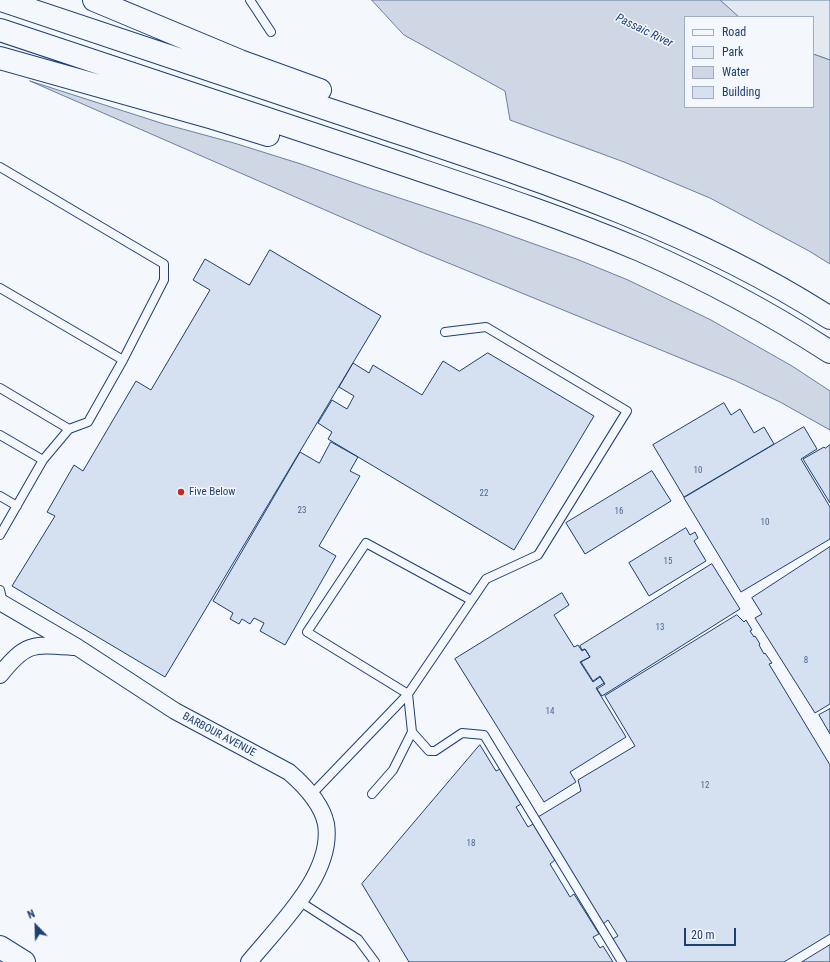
<!DOCTYPE html>
<style>
body{margin:0}
#map{position:relative;width:830px;height:962px;overflow:hidden;background:#f4f7fb;font-family:"Roboto Condensed",sans-serif}
canvas{display:block}
.legend{position:absolute;left:684px;top:16px;width:130px;height:92px;box-sizing:border-box;background:#f4f7fb;border:1px solid #9eadc5;margin:0;padding:5px 7px;list-style:none;font-size:12px;color:#1d3f73}
.legend li{display:flex;align-items:center;gap:8px;height:20px}
.legend b{width:20px;border:1px solid #9eadc5}
.north{position:absolute;left:16px;top:906px;width:40px;height:40px;-webkit-text-stroke:3px #f4f7fb;paint-order:stroke;rotate:337deg;font-size:11px;font-weight:700;line-height:16px;text-align:center;color:#1d3f73}
.north::after{content:'';display:block;margin:auto;width:14px;height:18px;background:#1d3f73;clip-path:polygon(50% 0,100% 100%,50% 72%,0 100%)}
.scale{position:absolute;left:684px;top:928px;width:52px;height:18px;box-sizing:border-box;border:2px solid #1d3f73;border-top:0;padding-left:5px;font-size:12px;line-height:14px;white-space:nowrap;color:#1d3f73;-webkit-text-stroke:3px #f4f7fb;paint-order:stroke}
</style>
<div id="map">
<canvas width="830" height="962"></canvas>
<ul class="legend">
<li><b style="height:5px;background:#f4f7fb"></b>Road</li>
<li><b style="height:11px;background:#e3e9f0"></b>Park</li>
<li><b style="height:11px;background:#cfd7e4"></b>Water</li>
<li><b style="height:11px;background:#d5e0f0"></b>Building</li>
</ul>
<div class="north">N</div>
<div class="scale">20 m</div>
</div>
<script>
const context = document.querySelector('canvas').getContext('2d');
context.lineJoin = 'round';
function fillPath(path, color) { context.fillStyle = color; context.fill(path, 'evenodd'); }
function trace(path, color, width, dash) { context.strokeStyle = color; context.lineWidth = width; context.lineCap = dash ? 'butt' : 'round'; context.setLineDash(dash || []); context.stroke(path); }
function label(font, color, halo, rows, align = 'center') {
  context.font = font + ' "Roboto Condensed",sans-serif'; context.lineWidth = 3; context.setLineDash([]); context.textBaseline = 'middle'; context.strokeStyle = halo; context.fillStyle = color; for (const [text, x, y, turn = 0] of rows) {
    context.save(); context.translate(x, y); context.rotate((+turn || 0) * Math.PI / 180); context.textAlign = isNaN(turn) ? turn : align; if (halo) context.strokeText(text, 0, 0); context.fillText(text, 0, 0); context.restore();
  }
}
const green = new Path2D(`
 M720,0H830V60L813,54V17H739Z`);
const water = new Path2D(`
 M372,0H720L739,17H685V107H813V54L830,60V264L809,251L710,198L624,162L510,120L505,91L404,35Z
 M30,81L164,124L234,143L301,164L366,187L481,225L579,260L628,280L711,320L792,366L830,391V430L780,402L734,380L419,251Z`);
const building = new Path2D(`
 M270,250L381,316L165,677L12,586L55,516L47,512L74,465L83,471L136,381L151,390L210,290L193,280L205,259L249,285Z
 M488,353L594,416L514,550L328,439L332,432L318,423L332,400L347,409L354,396L339,387L353,363L369,373L373,365L422,395L443,361L459,371Z
 M724,403L731,415L740,409L754,433L764,427L774,444L684,497L653,445Z
 M804,427L817,449L801,459L830,507V539L741,592L684,498Z
 M331,442L358,457L350,471L360,476L319,546L336,556L285,645L260,631L264,623L254,618L250,624L242,619L239,624L230,619L233,613L213,601L300,452L319,463Z
 M830,445V503L803,459L824,447L825,448Z
 M652,471L671,501L585,554L566,523Z
 M686,528L690,535L695,532L698,538L694,541L706,561L649,596L629,563Z
 M830,547V704L815,713L755,618L762,614L752,598Z
 M712,564L740,609L602,696L597,689L605,684L600,676L593,681L581,662L590,657L585,649L582,650L580,646Z
 M562,593L569,605L554,615L574,647L578,645L582,651L585,649L590,657L580,662L593,682L600,677L604,683L596,688L626,737L570,772L576,782L544,802L455,659Z
 M737,615L744,622L746,620L752,630L750,631L754,637L755,636L760,644L759,645L764,654L765,653L772,663L769,664L830,765V934L784,962H624L611,940L618,936L608,920L603,924L538,817L581,791L578,780L635,746L605,696Z
 M830,709V734L819,715Z
 M480,745L496,771L500,769L521,804L516,807L528,827L533,824L555,860L550,864L570,897L574,894L599,934L593,937L600,948L603,946L613,962H409L362,884Z
 M830,945V962H802Z`);
const lane = new Path2D(`
 M250,0L271,32
 M0,167L164,264V280L123,360L88,422L69,429L43,460L0,435
 M0,288L123,360
 M0,388L69,429
 M0,496L17,506
 M0,535L43,460
 M0,590L3,603
 M412,732L429,751H435L462,733L484,735L622,962
 M372,794L393,770L412,732L408,694L486,579L538,555L627,411L486,327L445,332
 M311,795L408,694L307,632L366,543L471,600
 M299,901L358,939L375,962`);
const street = new Path2D(`
 M0,602L77,647L175,711L289,772C304,785 322,804 326,824C334,874 278,926 249,962
 M0,675C26,642 33,644 73,647`);
const secondary = new Path2D(`
 M0,947L24,962`);
const highway = new Path2D(`
 M1,0C130,43 258,86 387,129C542,181 691,229 830,318
 M94,0L240,61L320,90
 M0,30C123,71 247,112 370,153C461,184 552,213 640,250C706,279 770,313 830,352
 M0,58L213,118L268,135`);
const markers = [
 [181,492,4,"#c62828"]
];
const numberNames = [
 ["10",698,471],
 ["22",484,494],
 ["23",302,511],
 ["16",619,512],
 ["10",765,523],
 ["15",668,562],
 ["13",660,628],
 ["8",806,661],
 ["14",550,712],
 ["12",705,786],
 ["18",471,844]
];
const poiNames = [
 ["Five Below",189,492]
];
const streetNames = [
 ["BARBOUR AVENUE",219,735,28]
];
const waterNames = [
 ["Passaic River",644,31,26]
];
fillPath(green, '#e3e9f0');
trace(green, '#687fa3', 1);
fillPath(water, '#cfd7e4');
trace(water, '#687fa3', 1);
fillPath(building, '#d5e0f0');
trace(building, '#1d3f73', 1);
trace(lane, '#1d3f73', 10);
trace(street, '#1d3f73', 18);
trace(secondary, '#1d3f73', 24);
trace(highway, '#1d3f73', 24);
trace(lane, '#f4f7fb', 8);
trace(street, '#f4f7fb', 16);
trace(secondary, '#f4f7fb', 22);
trace(highway, '#f4f7fb', 22);
for (const [x, y, r, color] of markers) { const dot = new Path2D(); dot.arc(x, y, r, 0, 2 * Math.PI); context.fillStyle = color; context.fill(dot); trace(dot, '#f4f7fb', 1.5); }
label('9px', '#4b6792', null, numberNames);
label('11px', '#1d3f73', '#f4f7fb', poiNames, 'left');
label('11px', '#1d3f73', '#f4f7fb', streetNames);
label('italic 12px', '#1d3f73', '#f4f7fb', waterNames);
</script>
